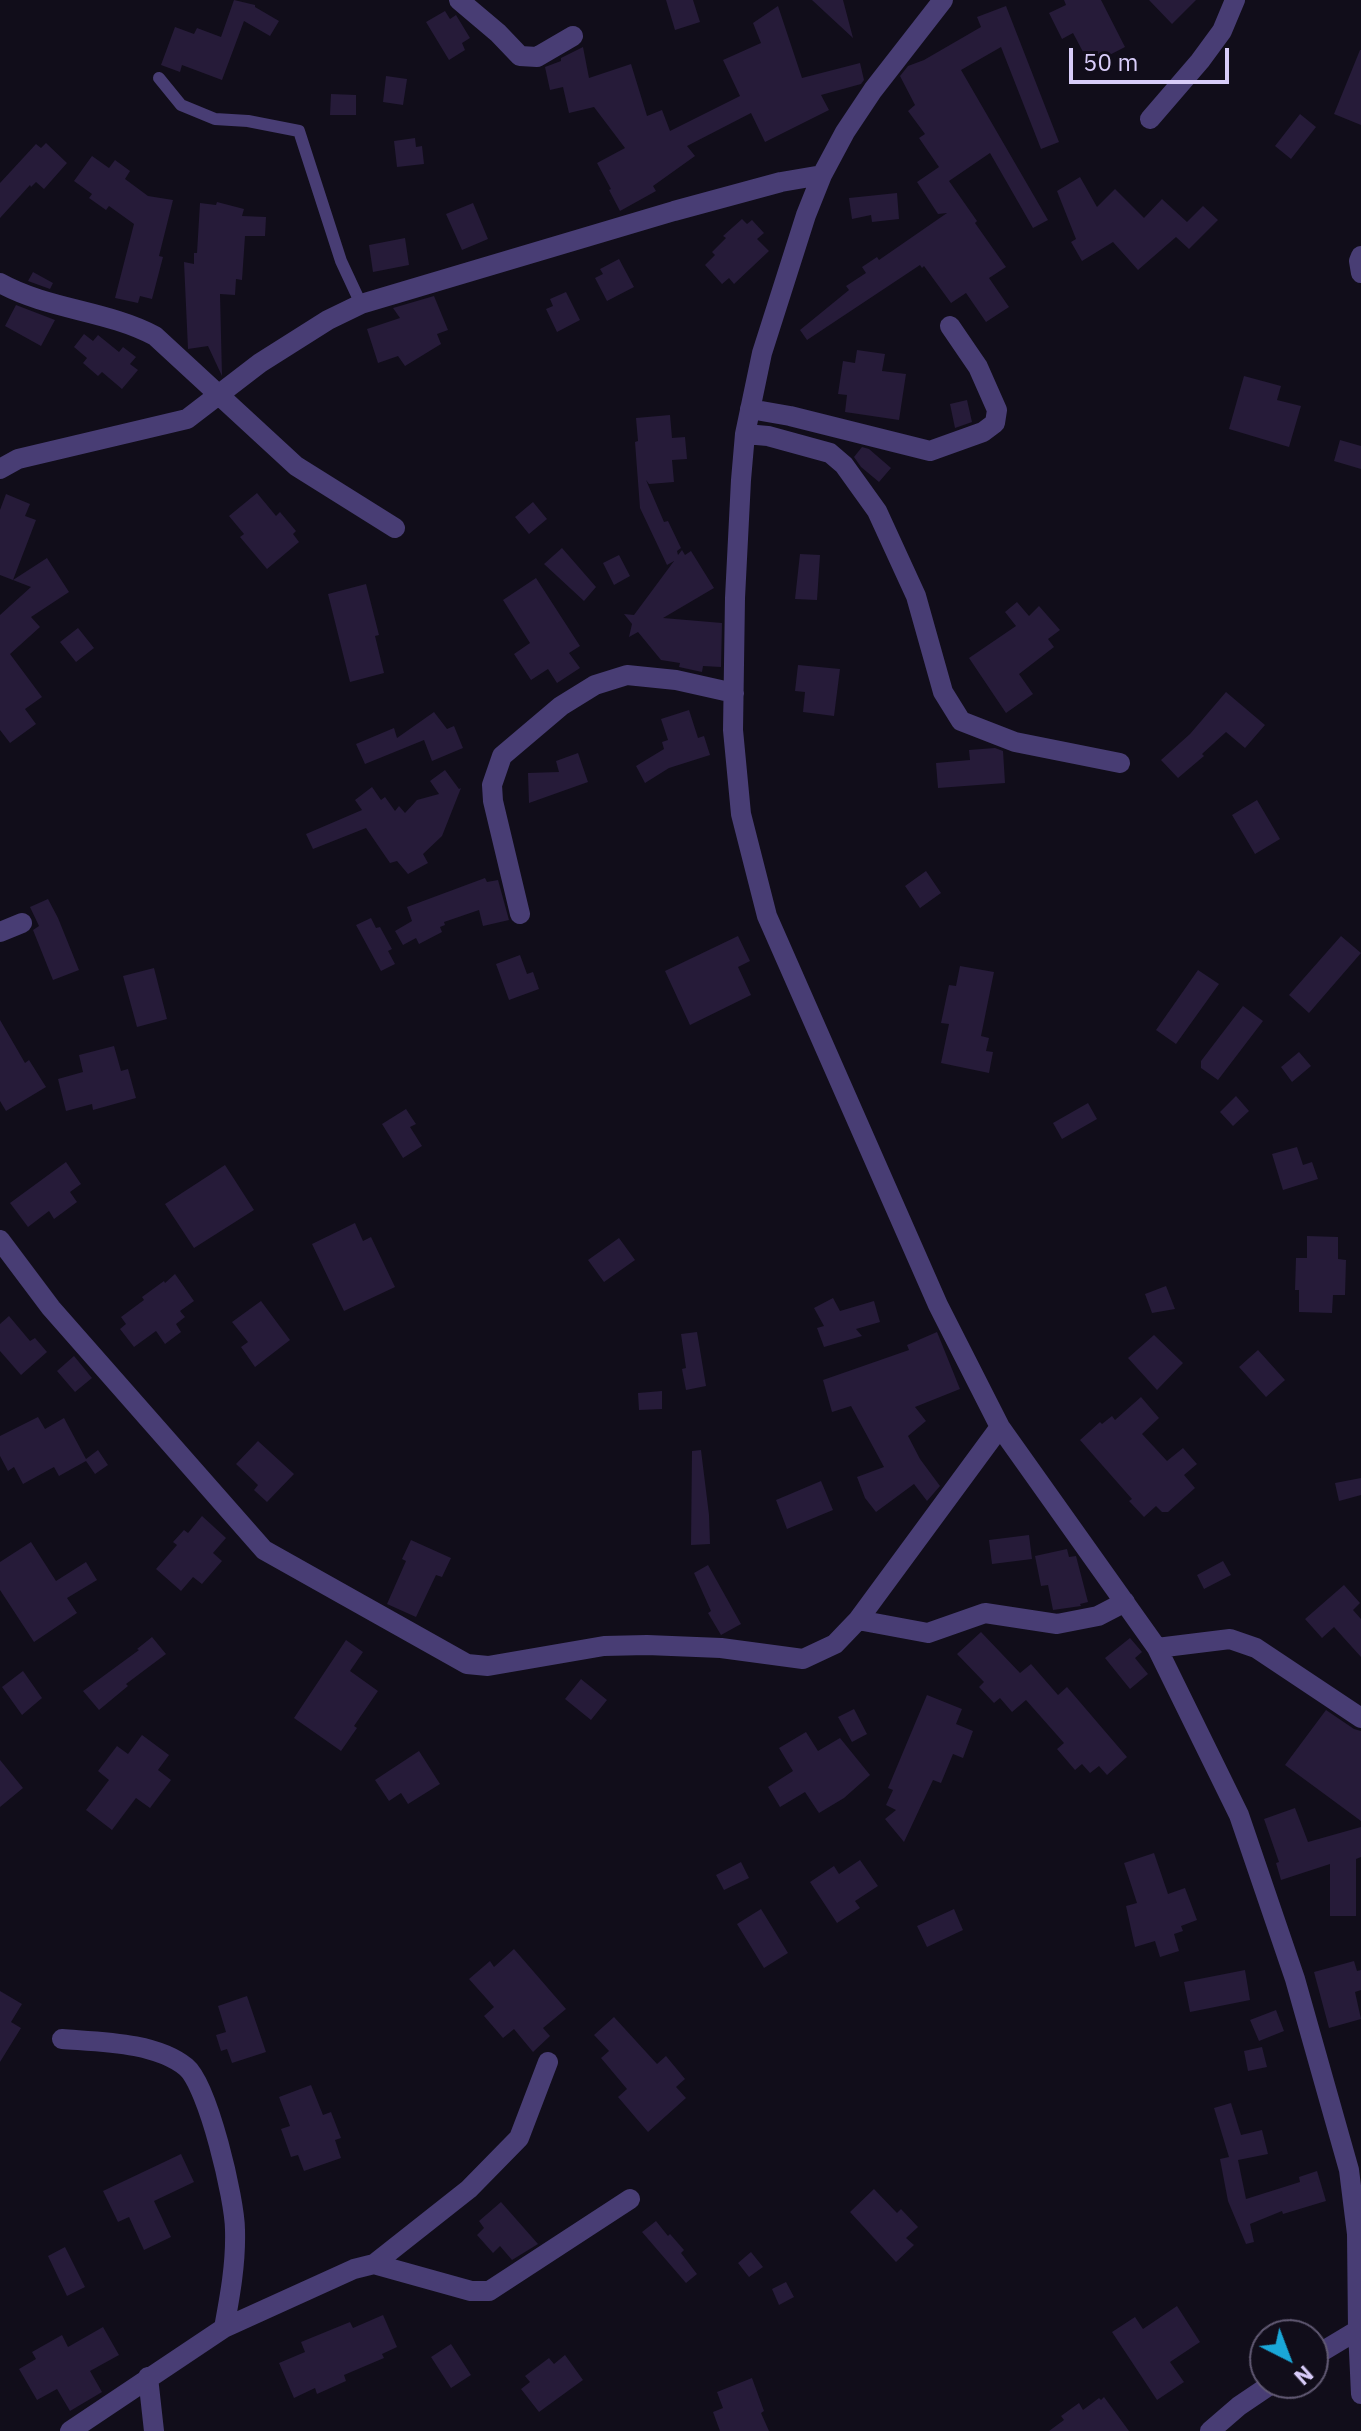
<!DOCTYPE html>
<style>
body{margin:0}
#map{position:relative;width:1361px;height:2431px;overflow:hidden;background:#110d1a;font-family:"IBM Plex Sans",sans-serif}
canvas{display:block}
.north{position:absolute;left:1249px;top:2319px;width:80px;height:80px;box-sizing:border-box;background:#110d1a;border:2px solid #615973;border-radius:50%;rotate:138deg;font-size:22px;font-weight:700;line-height:32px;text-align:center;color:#d8ccf9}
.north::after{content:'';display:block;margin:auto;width:28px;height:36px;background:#1aa7d8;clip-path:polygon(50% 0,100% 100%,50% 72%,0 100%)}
.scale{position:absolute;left:1069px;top:48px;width:160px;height:36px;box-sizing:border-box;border:4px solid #d8ccf9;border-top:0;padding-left:10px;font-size:24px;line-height:28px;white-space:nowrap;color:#d8ccf9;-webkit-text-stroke:6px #110d1a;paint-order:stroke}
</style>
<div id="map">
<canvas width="1361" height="2431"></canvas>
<div class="north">N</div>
<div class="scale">50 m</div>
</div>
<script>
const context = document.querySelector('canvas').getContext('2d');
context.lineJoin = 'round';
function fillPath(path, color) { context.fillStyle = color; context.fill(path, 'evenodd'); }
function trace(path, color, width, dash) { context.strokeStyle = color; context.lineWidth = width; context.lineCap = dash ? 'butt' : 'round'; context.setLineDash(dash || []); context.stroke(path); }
const building = new Path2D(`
 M234,0L255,5V7L279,21L270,36L244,21L222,80L182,65L180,72L161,65L175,27L194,34L197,28L221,37Z
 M666,0H693L700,22L675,30Z
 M812,0H843L853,38Z
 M1064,0H1101L1125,47L1090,65L1073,33L1062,39L1049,13L1066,5Z
 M1149,0H1196L1172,24Z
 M778,6L802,78L860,63L864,80L861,84L821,95L829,110L765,142L751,113L687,146L695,156L653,186L656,191L620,211L609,190L611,189L597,163L625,148L594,107L569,113L563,87L550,90L545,67L561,61V58L583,47L589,78L631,64L647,116L662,110L670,131L740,96L723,60L761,43L753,23Z
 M1006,6L1059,142L1041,149L1001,47L961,70L1048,220L1033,228L990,153L949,181L977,221L975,223L1006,267L989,278L1009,307L986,322L966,293L951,303L924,266L922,268L920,265L807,340L800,330L849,290L846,286L866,273L862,267L877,257L879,260L947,213L938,214L917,182L939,167L919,138L925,134L908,111L915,105L900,76L908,66L924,60L981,27L977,17Z
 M445,11L450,19L456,15L470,38L462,43L465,50L449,60L426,22Z
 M1360,50H1361V125L1334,114Z
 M386,76L407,79L403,105L383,102Z
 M331,94L356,95V115H330Z
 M1300,114L1316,127L1291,159L1275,146Z
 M415,138L416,147L422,146L424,164L397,167L394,141Z
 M46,143L67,163L44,189L36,182L31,187L30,185L0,218V183L36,144L41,148Z
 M92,156L109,168L115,160L130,171L125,179L148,196L173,200L159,256L163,257L152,299L140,296L138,303L115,298L134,224L109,206L106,210L89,198L92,194L74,181Z
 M1080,177L1097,207L1115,189L1144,218L1162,199L1187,222L1203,206L1218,220L1189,249L1176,237L1138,270L1113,242L1082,261L1071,242L1076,239L1057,191Z
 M897,193L899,219L872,222L871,215L852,219L849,198Z
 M217,202L244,209L242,216L266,217L265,236H245L242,280L236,279L235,295L220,294L222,376L208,346L188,349L184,262L194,264V253H197L200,203L216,205Z
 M473,203L488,239L462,250L446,214Z
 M742,219L747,224L752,220L764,233L757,239L769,251L734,284L729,278L722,284L705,265L715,255L712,252L726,238L723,236Z
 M405,238L409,265L373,272L369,245Z
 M619,259L634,287L607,301L595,278L603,274L600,269Z
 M33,272L53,283L50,289L28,281Z
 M566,292L580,320L557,332L546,309L553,306L550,299Z
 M434,296L448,330L437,334L441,344L405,366L398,356L378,363L367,329L400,318L393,308Z
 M16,305L55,320L41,346L5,326Z
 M84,334L93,341L98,335L119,352L123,347L136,357L130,364L138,370L122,389L102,372L98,376L83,363L87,358L74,347Z
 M857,350L885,354L882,371L906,374L899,420L845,412L847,395L838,394L843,361L855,363Z
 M1244,376L1281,386L1277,400L1301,406L1289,447L1229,429Z
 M967,400L972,422L955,428L950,404Z
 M670,415L672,438L685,437L687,459L672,460L674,482L649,484L646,480L664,522L668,521L681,548L677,551L678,555L682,550L685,555L691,551L714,588L663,618L722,623L721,667L703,666L702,672L679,667L680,663L661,660L638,632L629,637L632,624L624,614L634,615L674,561L667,565L640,508L635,442L638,441L636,418Z
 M1340,440L1361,446V469L1334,461Z
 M862,447L869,449L891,468L879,482L861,467L854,457Z
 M257,493L276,516L280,512L296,531L293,534L299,542L267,569L240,537L244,534L229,516Z
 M6,494L30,504L25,516L36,520L13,580L0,575V510Z
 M533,502L547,519L529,534L515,517Z
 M562,548L596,587L584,601L544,564Z
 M800,554L820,555L817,600L795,599Z
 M619,555L630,576L614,585L603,563Z
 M47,558L69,592L31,617L40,627L10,654L42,697L25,709L36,724L10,743L0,730V615L31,587L13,580Z
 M536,578L580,646L569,653L580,668L557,683L548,669L531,680L514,654L530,643L503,600Z
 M366,584L379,635L375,636L384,673L350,682L328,594Z
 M1017,602L1029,616L1039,606L1060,630L1048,639L1054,647L1019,674L1033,694L1006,713L969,658L1016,626L1005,612Z
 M78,628L94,648L76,662L60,642Z
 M798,665L840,669L834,716L803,712L805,692L795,691Z
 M1226,692L1265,725L1245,748L1226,732L1202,754L1204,756L1178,778L1161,760L1190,734Z
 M689,710L698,738L704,736L710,755L669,768L645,783L636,766L664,749L662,742L668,740L661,719Z
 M434,712L447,729L454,726L463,748L432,761L424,740L365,764L356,744L394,728L397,738Z
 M995,748L1003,751L1005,783L938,788L936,763L970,760L969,750Z
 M578,753L588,782L529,803L528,773L559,772L556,761Z
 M445,770L459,789L461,788L442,836L423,854L428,863L408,874L397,861L390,863L366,828L313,849L306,834L362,810L355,800L372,787L381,800L385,797L395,811L399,806L405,813L417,800L439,794L430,781Z
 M1257,800L1280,839L1255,854L1232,815Z
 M926,871L941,893L920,908L905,886Z
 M485,878L487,882L498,880L509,920L483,926L479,910L444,922L445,925L440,927L442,932L419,944L416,938L403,945L395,931L412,921L407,907Z
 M48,899L58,918L79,970L53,980L33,930L39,926L30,907Z
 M371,918L376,928L380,927L392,949L388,951L395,964L381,971L356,925Z
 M738,936L750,961L738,967L751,995L690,1025L665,971Z
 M1341,936L1361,953L1309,1013L1289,995Z
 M520,955L527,974L533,972L539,989L509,1000L496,964Z
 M960,966L994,972L981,1036L989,1038L986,1051L993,1052L989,1073L941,1063L949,1024L941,1023L949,985L956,986Z
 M154,968L167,1019L137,1027L123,976Z
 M1198,970L1219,984L1176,1044L1156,1030Z
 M1243,1006L1263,1021L1218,1080L1201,1068V1061Z
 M0,1020L25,1063L29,1060L46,1087L6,1111L0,1101Z
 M114,1046L121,1071L128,1069L136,1098L93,1110L92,1104L66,1111L58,1079L83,1072L79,1055Z
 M1299,1052L1311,1066L1292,1082L1281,1067Z
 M1236,1096L1249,1111L1233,1126L1220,1112Z
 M1088,1103L1097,1119L1062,1139L1053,1123Z
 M406,1109L416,1124L410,1127L422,1146L403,1158L382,1124Z
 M1297,1147L1303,1165L1312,1162L1318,1179L1283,1190L1272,1154Z
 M66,1162L81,1184L70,1192L77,1202L54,1219L49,1211L28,1227L10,1203Z
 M225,1165L254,1210L194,1248L165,1204Z
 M355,1223L363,1241L371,1237L395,1287L344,1311L312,1244Z
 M1307,1236L1338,1237V1259L1346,1260L1345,1295H1333L1332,1313L1299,1312V1290H1295L1296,1258H1307Z
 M619,1238L635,1260L604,1282L588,1260Z
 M175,1274L194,1301L180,1311L185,1317L176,1324L181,1332L165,1344L156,1331L134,1347L120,1329L126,1324L121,1317L144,1300L142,1297L164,1281L165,1283Z
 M1166,1286L1175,1309L1152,1313L1145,1294Z
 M833,1298L840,1311L874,1301L880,1322L856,1329L862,1336L824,1347L817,1328L824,1326L814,1308Z
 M261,1301L290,1340L255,1367L241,1347L248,1342L232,1322Z
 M9,1316L30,1341L35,1338L47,1352L21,1375L0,1351V1324Z
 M697,1332L706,1386L686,1390L682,1369L686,1368L681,1334Z
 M937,1332L960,1389L915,1407L926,1421L908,1436L920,1459L940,1486L927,1501L914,1484L876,1512L865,1498L857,1477L884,1467L851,1406L832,1412L823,1380L909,1350L907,1345Z
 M1154,1335L1183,1363L1157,1390L1128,1358Z
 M1258,1350L1285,1380L1266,1397L1239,1367Z
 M74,1356L92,1378L75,1392L57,1371Z
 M662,1391V1409L639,1410L638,1393Z
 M1141,1397L1159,1418L1142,1434L1167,1461L1183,1448L1197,1464L1184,1475L1195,1488L1168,1512H1162L1156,1506L1144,1517L1129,1501L1132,1499L1080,1440L1100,1422L1102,1424L1112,1416L1115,1420Z
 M38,1417L45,1429L64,1418L86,1459L98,1450L108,1465L95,1474L86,1461L59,1476L54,1467L23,1484L14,1467L8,1471L0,1456V1436Z
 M258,1441L294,1474L267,1502L254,1490L258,1485L236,1464Z
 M701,1450L709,1515L710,1544L691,1545L692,1451Z
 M1361,1478V1495L1339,1501L1335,1483Z
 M821,1481L833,1510L787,1529L776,1500Z
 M202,1516L226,1538L213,1553L222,1561L202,1584L193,1577L181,1591L156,1569L177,1545L173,1542L184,1530L188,1533Z
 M1029,1535L1032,1559L992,1564L989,1540Z
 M411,1540L451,1558L442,1577L436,1575L416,1617L387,1604L406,1561L402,1559Z
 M31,1542L56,1581L86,1562L97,1580L67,1598L77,1613L34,1642L0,1590V1562Z
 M1067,1549L1069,1557L1076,1556L1088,1602L1080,1604L1081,1606L1053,1610L1048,1585L1041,1586L1035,1556Z
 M1223,1561L1231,1575L1204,1589L1197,1575Z
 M708,1565L741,1624L721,1635L708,1613L711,1611L694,1573Z
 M1344,1585L1360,1603L1353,1610L1361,1619V1657L1334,1627L1322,1638L1305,1619Z
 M981,1632L1020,1673L1031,1664L1058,1695L1067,1687L1127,1757L1107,1775L1099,1766L1090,1773L1082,1764L1075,1770L1057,1749L1064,1743L1026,1700L1012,1712L1000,1698L994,1703L979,1687L984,1682L957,1654Z
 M152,1637L166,1654L126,1684L128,1686L99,1710L83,1691L139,1650L137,1649Z
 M1130,1638L1142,1652L1135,1658L1148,1674L1130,1689L1105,1658Z
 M346,1640L363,1652L350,1671L378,1691L354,1726L357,1728L341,1751L294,1718Z
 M23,1671L42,1698L22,1715L2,1687Z
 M581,1679L607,1700L591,1720L565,1699Z
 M927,1695L962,1709L956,1724L973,1731L963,1758L953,1754L941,1783L933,1780L904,1842L885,1819L896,1810L886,1805L893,1790L888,1788Z
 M854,1709L867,1734L852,1742L838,1717Z
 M1326,1710L1354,1729L1361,1731V1821L1285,1765Z
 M806,1732L818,1751L840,1738L870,1775L844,1798L819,1813L805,1792L780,1807L768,1787L793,1771L779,1748Z
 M142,1735L169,1755L158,1770L171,1780L150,1808L136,1798L112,1830L86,1810L109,1780L98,1771L117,1746L128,1754Z
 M419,1751L440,1784L408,1804L401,1793L389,1801L375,1780Z
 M0,1760L23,1788L0,1807Z
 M1295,1808L1308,1842L1361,1827V1857L1356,1859V1916H1330V1864L1281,1880L1276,1863L1279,1862L1264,1819Z
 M1154,1853L1168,1894L1185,1888L1197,1920L1181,1926L1183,1931L1174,1934L1179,1951L1160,1957L1155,1941L1135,1947L1126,1906L1137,1903L1124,1863Z
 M860,1860L878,1886L855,1901L860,1908L837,1923L810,1882L834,1866L839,1874Z
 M741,1862L749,1878L724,1890L716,1875Z
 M761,1909L788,1953L764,1968L737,1924Z
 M954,1909L963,1930L927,1947L917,1926Z
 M514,1949L566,2009L543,2028L550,2036L533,2052L514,2029L503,2038L484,2016L494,2007L469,1979L490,1961L494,1967Z
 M1354,1961L1357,1971L1361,1970V1990L1355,1992L1361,2019L1329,2028L1314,1972Z
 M1245,1970L1250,2000L1190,2012L1184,1982Z
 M0,1991L22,2004L11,2022L21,2028L0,2062Z
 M247,1996L266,2052L232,2063L227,2049L221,2051L216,2035L226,2032L218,2006Z
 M1276,2010L1284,2031L1259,2041L1250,2020Z
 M614,2017L657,2064L666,2056L685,2079L676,2087L686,2098L648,2132L618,2097L627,2089L601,2058L609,2051L594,2035Z
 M1262,2047L1267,2067L1248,2071L1244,2051Z
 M311,2085L323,2115L331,2112L341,2138L335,2140L341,2158L304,2171L298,2155L291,2157L281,2129L290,2126L279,2097Z
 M1231,2103L1241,2135L1262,2130L1268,2154L1238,2160L1246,2199L1300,2182L1299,2177L1317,2171L1326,2201L1283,2214L1282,2211L1250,2224L1254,2242L1246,2244L1228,2201L1220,2159L1229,2157L1214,2108Z
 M181,2154L194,2182L154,2201L171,2237L144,2250L129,2217L118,2222L103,2191Z
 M874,2189L897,2213L901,2209L918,2227L906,2238L914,2245L896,2262L850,2212Z
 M501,2202L538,2244L512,2260L500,2246L493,2253L477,2235L484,2228L479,2221Z
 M656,2221L668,2236L670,2234L684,2250L681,2253L697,2274L686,2283L642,2232Z
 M65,2247L85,2287L67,2296L48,2256Z
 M751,2252L763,2267L749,2277L738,2263Z
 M786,2282L794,2297L779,2305L772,2289Z
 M1177,2306L1200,2342L1170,2362L1184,2382L1157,2400L1112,2332L1135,2317L1143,2329Z
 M383,2315L397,2347L382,2354L384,2358L344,2375L346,2381L317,2394L315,2388L294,2398L279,2363L305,2352L301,2342L350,2322L353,2328Z
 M103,2327L119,2355L90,2371L102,2392L70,2411L57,2389L37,2400L19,2369L36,2359L32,2352L62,2335L68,2347Z
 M451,2344L471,2375L451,2388L431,2357Z
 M565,2355L583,2380L539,2412L521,2389L530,2382L525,2376L549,2358L554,2364Z
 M752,2378L764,2411L761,2413L769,2431H720L713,2412L723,2408L717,2392Z
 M1104,2397L1129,2431H1049L1064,2420L1061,2416L1079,2403L1083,2410L1099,2398L1101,2400Z`);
const lane = new Path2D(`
 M159,78L181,105L215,119L248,121L299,131L341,261L361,304`);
const street = new Path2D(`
 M459,0L498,33L520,56L537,57L573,36
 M943,0L873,90L845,132L822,175L806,215L762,353L745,434L741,480L735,598L733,730L741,814L767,916L938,1305L1000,1427L1157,1648L1239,1815L1295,1979L1349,2170L1357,2234L1358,2330L1361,2394
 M1150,119L1200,61L1222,31L1235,0
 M1361,256L1359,261L1361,273
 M0,283C49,310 106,310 155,336L296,466L395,528
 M750,409L790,416L930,451L983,432L995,423L997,410L978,367L950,326
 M745,434L768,436L830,453L844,465L877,511L916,596L943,692L961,721L1015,742L1120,763
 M0,469L18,459L187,419L260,363L328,320L361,304L674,211L781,182L822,175
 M520,914L493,801L492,785L502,756L561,706L595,685L627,675L676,680L734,693
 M0,932L22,923
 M0,1240L51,1308L264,1550L467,1664L488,1666L604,1646L647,1645L721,1648L803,1659L835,1644L858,1620L1000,1427
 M858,1620L928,1633L985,1613L1057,1624L1098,1616L1125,1602
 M1157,1648L1230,1639L1256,1648L1361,1718
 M62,2039C100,2042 155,2042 186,2067C208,2085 235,2200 235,2230C236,2263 230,2296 224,2328
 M374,2264L469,2189L519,2138L548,2062
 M1313,2357L1358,2330
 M148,2377L154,2431
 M70,2431L224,2328L354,2269L374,2264L471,2291H489L630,2199
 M1210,2431L1239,2406L1273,2383`);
fillPath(building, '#261b39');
trace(lane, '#483d74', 12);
trace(street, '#483d74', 20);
</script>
